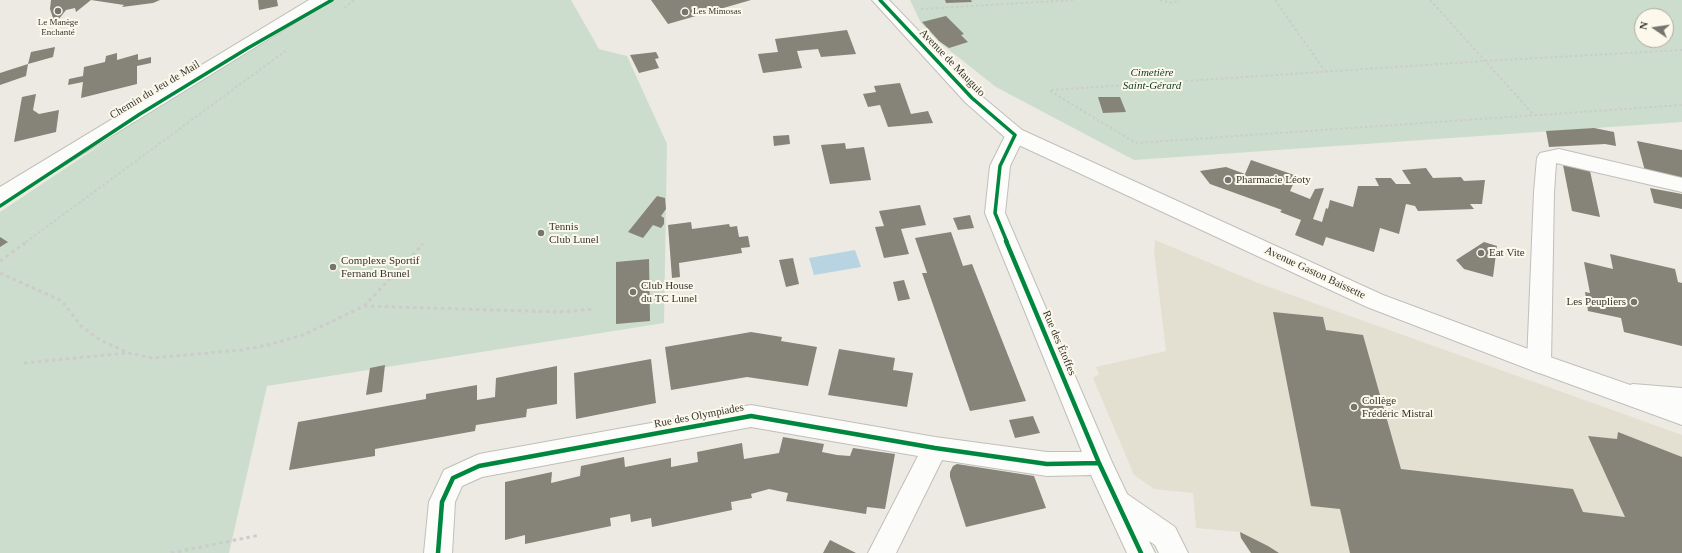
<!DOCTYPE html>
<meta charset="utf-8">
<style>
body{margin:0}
#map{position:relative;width:1682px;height:553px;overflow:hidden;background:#eceae2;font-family:"Times New Roman",serif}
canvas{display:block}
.north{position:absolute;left:1634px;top:8px;width:40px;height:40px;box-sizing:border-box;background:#fcf9ec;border:1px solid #adaba1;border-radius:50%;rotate:283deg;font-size:11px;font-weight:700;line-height:16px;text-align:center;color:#363530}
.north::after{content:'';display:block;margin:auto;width:14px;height:18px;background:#76746e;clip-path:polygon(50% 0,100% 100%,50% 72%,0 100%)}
</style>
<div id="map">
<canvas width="1682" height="553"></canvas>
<div class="north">N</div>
</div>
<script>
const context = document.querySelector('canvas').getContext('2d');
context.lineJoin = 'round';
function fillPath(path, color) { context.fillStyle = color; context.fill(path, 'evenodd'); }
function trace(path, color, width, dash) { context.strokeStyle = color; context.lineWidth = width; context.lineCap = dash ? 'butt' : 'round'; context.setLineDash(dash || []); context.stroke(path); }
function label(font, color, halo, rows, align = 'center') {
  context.font = font + ' "Times New Roman",serif'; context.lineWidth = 4; context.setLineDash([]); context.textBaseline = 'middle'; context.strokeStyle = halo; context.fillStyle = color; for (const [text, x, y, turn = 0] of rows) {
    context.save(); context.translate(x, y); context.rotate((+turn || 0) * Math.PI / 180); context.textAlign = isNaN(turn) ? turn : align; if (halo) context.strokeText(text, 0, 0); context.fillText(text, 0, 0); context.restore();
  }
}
const built = new Path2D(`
 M1155,240L1258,283L1682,435V553H1251L1241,538L1240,532L1196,528L1193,493L1154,489L1134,475L1093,378L1099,374L1096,367L1166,351L1154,251Z`);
const green = new Path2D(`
 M335,0H571L599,49L627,56L667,144L664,323L267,386L229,553H0V212L151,111Z
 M910,0H1682V122L1134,160L996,87L939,42L921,23ZM1642,16H1666V40H1642Z`);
const water = new Path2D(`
 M855,250L861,267L814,275L809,258Z`);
const building = new Path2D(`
 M51,0H160L153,3L122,7L124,5L91,0L76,12L75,8L66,10L55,24L50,9Z
 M258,0H277L278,6L259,10Z
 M651,0H751L668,24Z
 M945,0H971L972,2L946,3Z
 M946,16L964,34L961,35L968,42L949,48L939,41L922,22Z
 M847,30L856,54L821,57L818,49L797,51L802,68L763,73L758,54L778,52L775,39Z
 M55,47L53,57L28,64L31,52Z
 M656,52L659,58L655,59L659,68L639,73L630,55Z
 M117,53V60L138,54V60L151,57V63L137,66V84L81,98L83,82L68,85L69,79L83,76L84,67L105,62L106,56Z
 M28,64L26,76L0,85V73Z
 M900,83L911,114L928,111L933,123L888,127L880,105L868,107L863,94L876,92L874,86Z
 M36,94L33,110L39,114L59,110L56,132L14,142L22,97Z
 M1098,97H1120L1126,112L1103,113Z
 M1594,128L1614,132L1616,146L1605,144L1549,147L1546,131Z
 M789,135L790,144L774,146L773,136Z
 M1637,141L1682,150V179L1645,171Z
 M845,143L846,149L864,147L871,180L830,184L821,145Z
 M1251,160L1297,176L1290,191L1310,199L1315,189L1324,188L1313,219L1322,222L1326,208L1328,209L1330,200L1353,207L1358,186H1379L1375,178H1391L1396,184H1411L1402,170L1426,168L1433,178L1461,177L1464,181L1485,180L1482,204H1470L1474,209L1418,211L1415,206L1406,204L1399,234L1380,228L1374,252L1326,237L1323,246L1295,235L1301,220L1280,212L1282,210L1210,184L1200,171L1226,167L1245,174Z
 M1563,165L1590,171L1600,217L1572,211Z
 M1650,188L1682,194V209L1654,203Z
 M657,196L665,198L666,209L661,216L664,218V224L661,228L653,225L643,238L628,232Z
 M920,205L926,225L901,229L909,254L884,258L875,227L884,226L879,211Z
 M970,215L974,228L958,230L953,218Z
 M691,222L692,229L729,224L730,227L737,226L739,237L748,236L750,247L741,248L742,253L679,263L680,277L672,278L668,225Z
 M951,232L963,266L972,264L1026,401L970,411L922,273H927L915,238Z
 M0,237L8,242L0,247Z
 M1484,242L1497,246L1493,277L1464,269L1456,260Z
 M1610,254L1675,269L1678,282L1682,283V346L1624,332L1621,318L1588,311L1585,292L1590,293L1584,262L1613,269Z
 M793,258L799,284L786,287L779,260Z
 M649,259L650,321L616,324V262Z
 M904,280L910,299L898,301L893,282Z
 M1273,312L1323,317L1326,330L1363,335L1401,469L1573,489L1583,512L1625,517L1588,436L1617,439L1618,432L1682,457V553H1350L1340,509L1311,506Z
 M751,332L782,337L781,341L817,347L808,386L747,377L671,390L665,347Z
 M839,349L895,358L893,370L913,373L907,407L828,395Z
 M651,359L656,403L576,419L574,373Z
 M385,365L382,392L366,395L370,368Z
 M557,366V404L527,409L526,417L476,425L475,431L375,449V456L289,470L298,422L426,399V394L477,385V400L495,397L496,378Z
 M1033,416L1040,433L1015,438L1009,420Z
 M783,437L824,444L822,452L837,455L850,456L853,448L895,454L885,509L867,507L866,514L786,501L788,493L769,489L751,494L752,498L731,502L732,510L652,527L651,518L631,522L630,514L610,518L611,526L525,544V535L505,540V482L552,472L551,483L580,476L581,466L624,457L625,467L671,458V467L698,462L697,452L742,443L744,459L779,453Z
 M957,464L1034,476L1046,508L966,527L950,477V472L953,466Z
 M1240,532L1268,546L1279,553H1251L1241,538Z
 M830,540L856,553H823Z`);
const pathFar1 = new Path2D(`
 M1160,0L1172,3L1180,0
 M1275,0L1325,71
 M1430,0L1534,115
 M344,8L354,0
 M921,9L1074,0
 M1051,90L1485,61L1682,50
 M1050,91L1136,143L1682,105
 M26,242L288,49`);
const path = new Path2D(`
 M0,261L28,241
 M0,273L62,301L81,326L100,340L129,353L152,358L241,350L268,345L303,335L364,306L560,312L593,309
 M364,306L423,244
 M24,363L128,353
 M171,553L260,535`);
const minor = new Path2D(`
 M309,0H329L327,3L50,174L7,202L0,204V187Z
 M1015,129L1022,130L1025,135L1010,166L1005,213L1111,460L1127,494L1175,527L1188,553H1159L1155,545L1149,541L1155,553H1127L1091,475L1047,476L942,460L896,553H868L918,456L751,427L482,477L462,486L455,502L452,553H424L429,502L444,470L479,454L751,405L935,437L1047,452H1082L985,213L990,166L1008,130Z
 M1559,149L1682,178V192L1556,163L1554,192L1551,363L1547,370L1539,373L1531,370L1527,363L1534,192L1537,158L1540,153Z
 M1633,384L1682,388V408L1633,404L1624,401L1621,394L1624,387Z`);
const major = new Path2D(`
 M872,0H889L979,94L1022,130L1383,295L1547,356L1682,403V425L1531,370L1367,307L1008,140L965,102Z`);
const cyclewayFar1 = new Path2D(`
 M880,0L972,98L1015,135L1000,166L995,213L1007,242
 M0,206L140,114L248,48L332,0`);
const cycleway = new Path2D(`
 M1006,241L1099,463L1141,553
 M438,553L442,502L453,478L479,466L751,416L935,448L1047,464L1099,463`);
const markers = [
 [58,11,4,"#76746e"],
 [685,12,4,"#76746e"],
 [1228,180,4,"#76746e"],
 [541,233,4,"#76746e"],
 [1481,253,4,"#76746e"],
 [333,267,4,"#76746e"],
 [633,292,4,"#76746e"],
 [1634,302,4,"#76746e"],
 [1354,407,4,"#76746e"]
];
const farPoinames = [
 ["Les Mimosas",693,12],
 ["Le Manège",58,23,"center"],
 ["Enchanté",58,33,"center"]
];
const streetNames = [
 ["Avenue de Mauguio",952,63,46],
 ["Chemin du Jeu de Mail",155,90,-31],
 ["Avenue Gaston Baissette",1315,273,25],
 ["Rue des Étoffes",1059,343,67],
 ["Rue des Olympiades",699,416,-11]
];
const parkNames = [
 ["Cimetière",1152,73],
 ["Saint-Gérard",1152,86]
];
const poiNames = [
 ["Pharmacie Léoty",1236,180],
 ["Tennis",549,227],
 ["Club Lunel",549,240],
 ["Eat Vite",1489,253],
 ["Complexe Sportif",341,261],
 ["Fernand Brunel",341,274],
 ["Club House",641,286],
 ["du TC Lunel",641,299],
 ["Les Peupliers",1626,302,"right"],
 ["Collège",1362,401],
 ["Frédéric Mistral",1362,414]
];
fillPath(built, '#e3e0d1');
fillPath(green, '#ccddcd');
fillPath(water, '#b8d3e1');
fillPath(building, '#868379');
trace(minor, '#c0bfb9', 2);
trace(major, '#c0bfb9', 2);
trace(pathFar1, '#ccccca', 2, [2.5, 2.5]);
trace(path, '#ccccca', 3, [3.5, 3.5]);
fillPath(minor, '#fcfcfb');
fillPath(major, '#fcfcfb');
trace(cyclewayFar1, '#00873e', 3.5);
trace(cycleway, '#00873e', 4.5);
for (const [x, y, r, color] of markers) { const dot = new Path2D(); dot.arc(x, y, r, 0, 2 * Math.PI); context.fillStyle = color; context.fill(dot); trace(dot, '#fcf9ec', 1.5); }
label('9px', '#363530', '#fcf9ec', farPoinames, 'left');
label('11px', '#363530', '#fcf9ec', streetNames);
label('italic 11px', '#0b3920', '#fcf9ec', parkNames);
label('11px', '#363530', '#fcf9ec', poiNames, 'left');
</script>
